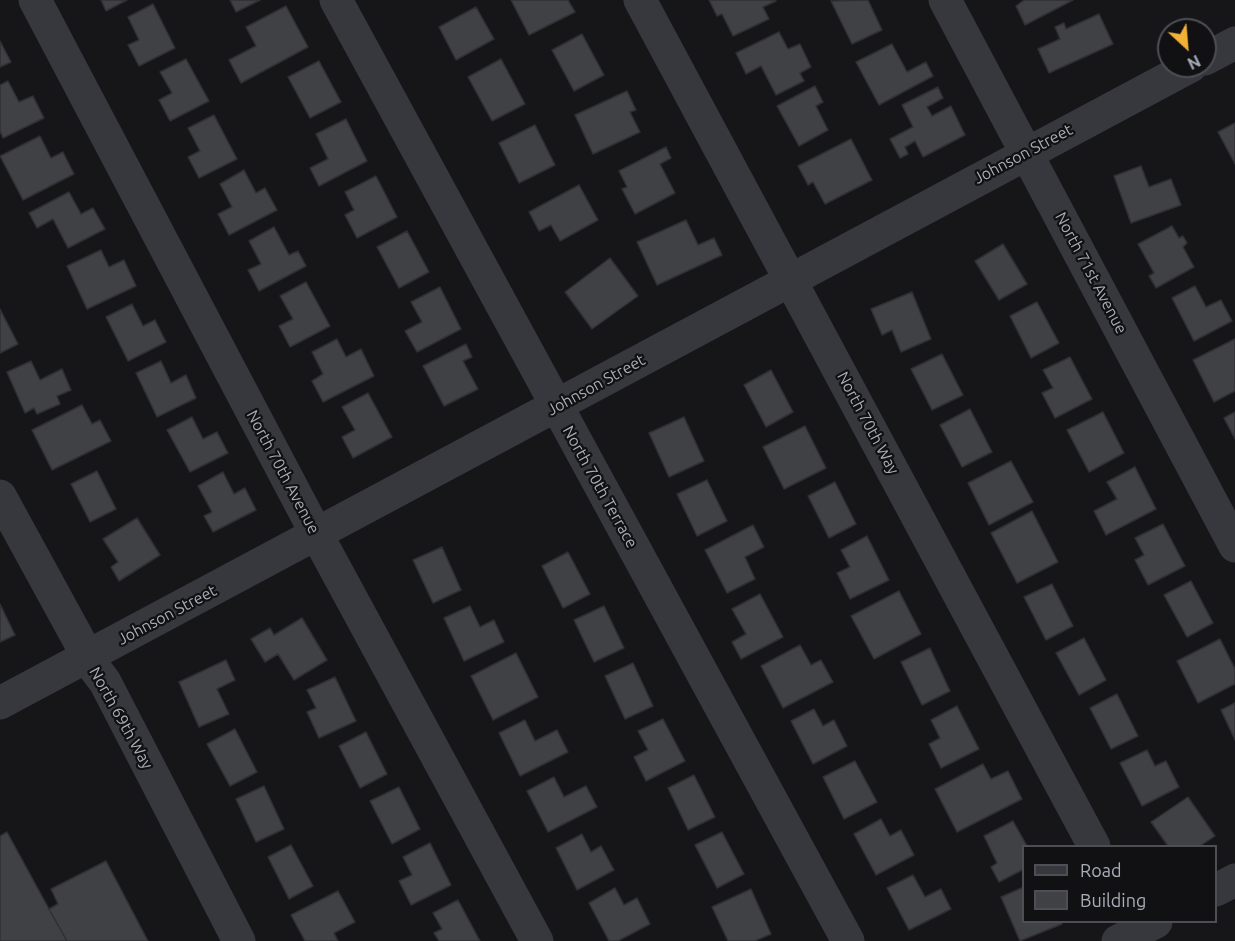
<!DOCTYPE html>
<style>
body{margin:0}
#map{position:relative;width:1235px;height:941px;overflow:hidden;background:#161618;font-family:Ubuntu,sans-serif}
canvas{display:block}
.legend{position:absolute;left:1022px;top:845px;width:195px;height:78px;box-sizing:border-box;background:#111113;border:2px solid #4d4f55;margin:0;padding:8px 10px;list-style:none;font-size:18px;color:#a8adb8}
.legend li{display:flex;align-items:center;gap:12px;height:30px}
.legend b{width:30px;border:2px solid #4d4f55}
.north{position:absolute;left:1157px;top:18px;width:60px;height:60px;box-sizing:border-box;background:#111113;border:2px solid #4d4f55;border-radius:50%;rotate:154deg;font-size:16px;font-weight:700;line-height:24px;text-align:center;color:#a8adb8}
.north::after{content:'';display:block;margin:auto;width:21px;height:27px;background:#f2b134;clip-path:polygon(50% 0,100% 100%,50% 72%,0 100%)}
</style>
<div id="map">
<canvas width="1235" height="941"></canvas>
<ul class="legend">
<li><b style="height:8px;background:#37383d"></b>Road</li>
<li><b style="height:16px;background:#404145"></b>Building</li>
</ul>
<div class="north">N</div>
</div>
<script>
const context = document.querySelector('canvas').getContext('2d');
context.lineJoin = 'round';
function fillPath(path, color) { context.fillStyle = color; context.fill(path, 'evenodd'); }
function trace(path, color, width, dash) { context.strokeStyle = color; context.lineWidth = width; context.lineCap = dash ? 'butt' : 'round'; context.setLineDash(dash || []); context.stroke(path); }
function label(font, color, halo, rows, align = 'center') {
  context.font = font + ' Ubuntu,sans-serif'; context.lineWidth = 4.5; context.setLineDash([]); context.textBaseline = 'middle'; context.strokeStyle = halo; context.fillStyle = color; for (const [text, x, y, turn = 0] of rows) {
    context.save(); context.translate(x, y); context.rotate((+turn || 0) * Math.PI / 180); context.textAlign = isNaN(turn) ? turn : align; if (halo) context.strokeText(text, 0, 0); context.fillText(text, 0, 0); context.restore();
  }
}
const building = new Path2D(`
 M101,0H127L106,11Z
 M230,0H260L236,12Z
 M511,0H568L575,12L529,35Z
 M709,0H775L776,1L763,7L769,19L733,36L722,14L717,16Z
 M868,0L882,30L852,44L831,1Z
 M1024,0H1073L1025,25L1016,6Z
 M153,4L175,48L139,66L128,45L139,40L128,17Z
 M286,6L308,47L241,83L229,60L256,46L246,27Z
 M476,7L494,39L456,60L439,27Z
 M1099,14L1113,44L1049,73L1038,49L1060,39L1055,27L1064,23L1066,29Z
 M779,32L788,49L800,44L811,67L800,73L804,81L776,95L761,66L746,74L736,53Z
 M582,34L604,75L574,91L552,50Z
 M0,41L11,62L0,67Z
 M892,44L907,72L926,62L933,76L879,105L856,62Z
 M186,59L209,101L170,121L159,100L172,93L160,72Z
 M501,59L525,104L492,121L468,77Z
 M319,61L341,102L310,118L288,77Z
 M8,81L19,102L33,96L44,118L3,138L0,131V85Z
 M815,86L823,102L816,106L828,130L799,146L777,106Z
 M938,87L943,98L927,107L932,116L951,106L965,135L923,157L915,141L905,147L908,154L900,158L890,139L913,127L902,105Z
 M627,91L636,110L630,112L640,132L593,154L575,115Z
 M214,115L237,159L199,178L188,157L200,151L188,128Z
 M346,119L367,161L319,186L310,168L328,159L316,134Z
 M1235,123V164L1218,132Z
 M535,125L555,165L519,183L499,143Z
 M40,136L51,158L63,152L74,174L23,200L0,156Z
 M851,139L872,180L825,204L813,182L808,185L798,166Z
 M666,147L671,158L660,164L675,193L635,214L622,189L627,187L619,171Z
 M1141,166L1149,187L1171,179L1181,205L1131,223L1114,176Z
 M244,170L256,193L265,188L277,210L229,235L218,214L232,207L220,184Z
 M376,176L397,217L357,238L345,215L354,210L345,192Z
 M579,185L598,220L560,241L551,225L539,231L529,212Z
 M69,192L81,214L93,208L105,229L68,248L53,219L37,228L29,213Z
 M686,220L698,245L714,238L722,255L657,285L637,242Z
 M1172,226L1179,238L1183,236L1187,243L1183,247L1194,267L1156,288L1149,276L1154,273L1138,244Z
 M274,227L289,255L298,251L306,266L259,291L248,270L261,264L249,241Z
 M407,231L429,272L399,288L377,247Z
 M1003,244L1027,284L999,300L975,261Z
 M101,250L109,267L124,260L136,286L87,309L67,266Z
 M610,258L638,296L592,329L565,292Z
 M306,282L330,326L290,347L279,326L293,319L280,296Z
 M1195,286L1206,307L1221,300L1232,321L1194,341L1172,298Z
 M440,287L461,329L417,352L405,331L422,322L411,302Z
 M912,292L931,339L901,352L892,330L882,335L871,309Z
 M1037,302L1059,343L1031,358L1010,316Z
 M132,304L143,326L155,320L166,342L128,361L106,317Z
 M0,309L18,344L0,353Z
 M337,339L346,357L361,349L374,376L323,402L312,381L323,374L312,352Z
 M1235,339V391L1214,402L1193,360Z
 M466,344L472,357L463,361L478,389L444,406L423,366Z
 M942,354L963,395L932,410L911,369Z
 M1070,357L1092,399L1055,418L1042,393L1053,388L1043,370Z
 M31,361L40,380L62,369L71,390L57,396L60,404L37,414L34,408L25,413L7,372Z
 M161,361L171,383L186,375L196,398L157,417L136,373Z
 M771,370L793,412L766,427L744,385Z
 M368,393L392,437L353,458L342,437L355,430L342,407Z
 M82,405L92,424L100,420L111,441L52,470L32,430Z
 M970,409L992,452L962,467L940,425Z
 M1103,412L1124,453L1089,472L1067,430Z
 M1235,412V439L1224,418Z
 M192,417L203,439L217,432L228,453L190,472L167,430Z
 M684,417L704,461L669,477L649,433Z
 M805,426L826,468L784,489L763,447Z
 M1011,461L1033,502L989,525L968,483Z
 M1135,467L1156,509L1106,535L1094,511L1117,499L1107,482Z
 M97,471L116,509L90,522L71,484Z
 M223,472L234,494L245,488L256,510L213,532L204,516L212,512L198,486Z
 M707,480L727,521L697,536L677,494Z
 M835,482L856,524L829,538L808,496Z
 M1032,511L1058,562L1017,583L991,533Z
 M137,518L160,555L119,581L111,567L118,562L103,539Z
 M1163,524L1185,566L1148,585L1135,560L1144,555L1135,538Z
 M753,525L764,547L745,557L755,579L727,593L705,550Z
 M867,536L889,580L850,599L837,573L850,567L841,550Z
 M442,547L461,590L433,603L413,560Z
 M568,552L590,594L563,608L542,566Z
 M1191,581L1213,623L1187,637L1164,595Z
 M1052,584L1073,626L1046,640L1024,597Z
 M899,591L921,634L874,659L851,616Z
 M760,594L783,637L741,659L732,642L746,634L732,609Z
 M0,604L15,635L0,642Z
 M470,606L480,627L494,620L504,642L464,661L444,618Z
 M604,606L624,648L594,662L574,620Z
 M302,618L327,660L294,680L278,654L265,662L251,639L270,628L274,635Z
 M1084,638L1106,680L1079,695L1056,653Z
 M1220,639L1235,669V684L1198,703L1177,661Z
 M800,645L811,665L821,660L833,682L783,708L761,666Z
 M930,648L950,691L922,705L901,662Z
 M516,653L538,697L493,720L471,676Z
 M226,660L235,680L217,689L229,714L199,727L179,682Z
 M633,663L653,706L625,719L605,676Z
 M335,677L356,721L319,738L307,712L316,708L307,690Z
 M1117,694L1138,736L1111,749L1090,708Z
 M1235,703V740L1221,710Z
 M957,706L979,749L941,768L929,744L940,738L931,720Z
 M814,709L823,726L834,720L847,746L813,764L791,721Z
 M663,719L685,761L646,781L634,757L648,750L638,731Z
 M525,720L535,741L557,730L568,752L520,776L499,733Z
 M235,729L257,772L230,786L207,744Z
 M366,732L387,774L360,788L339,746Z
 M1147,750L1155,766L1166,761L1179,787L1142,806L1120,763Z
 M855,761L877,802L844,819L823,777Z
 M983,764L991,779L1008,771L1022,799L957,832L935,789Z
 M694,775L715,817L688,830L668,788Z
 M554,777L564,797L586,786L597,807L548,832L527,791Z
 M264,786L284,829L256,842L236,799Z
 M399,787L420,829L392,844L370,801Z
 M1188,797L1215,836L1200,846H1168L1151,822Z
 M881,819L890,836L901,830L914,855L876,875L854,834Z
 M1013,821L1027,846H1024V869L999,882L991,867L997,863L984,836Z
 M7,832L49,909L67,941H0V836Z
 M722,832L744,874L717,888L695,845Z
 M582,834L591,852L601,846L614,870L577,890L556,848Z
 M430,843L451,885L411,905L399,881L412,875L403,857Z
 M291,845L313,886L289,899L268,857Z
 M106,861L148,941H67L49,909L58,904L51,889Z
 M913,875L925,897L941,889L951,909L909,930L887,888Z
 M1024,887V922H1061L1062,924L1020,941L1001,897Z
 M615,888L624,905L637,898L650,924L618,941H609L589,903Z
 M751,889L771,934L755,941H728L712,907Z
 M338,891L355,922L334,933L338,941H305L291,915Z
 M458,900L480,941H439L434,933L442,929L433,913Z`);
const minor = new Path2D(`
 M35,0L317,535L537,941
 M336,0L848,941
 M640,0L1094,846
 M945,0L1235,546
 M1205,59L1235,43
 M0,496L93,666L105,682L239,941
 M0,703L1191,66
 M1216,890L1235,880
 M1118,941L1156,922`);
const streetNames = [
 ["Johnson Street",1023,154,-28],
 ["North 71st Avenue",1091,273,62],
 ["Johnson Street",596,385,-29],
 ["North 70th Way",868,423,62],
 ["North 70th Avenue",283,472,62],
 ["North 70th Terrace",600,487,61],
 ["Johnson Street",167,615,-28],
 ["North 69th Way",121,718,61]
];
fillPath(building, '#404145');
trace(building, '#303034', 1.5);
trace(minor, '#37383d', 33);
label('16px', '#a8adb8', '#111113', streetNames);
</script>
